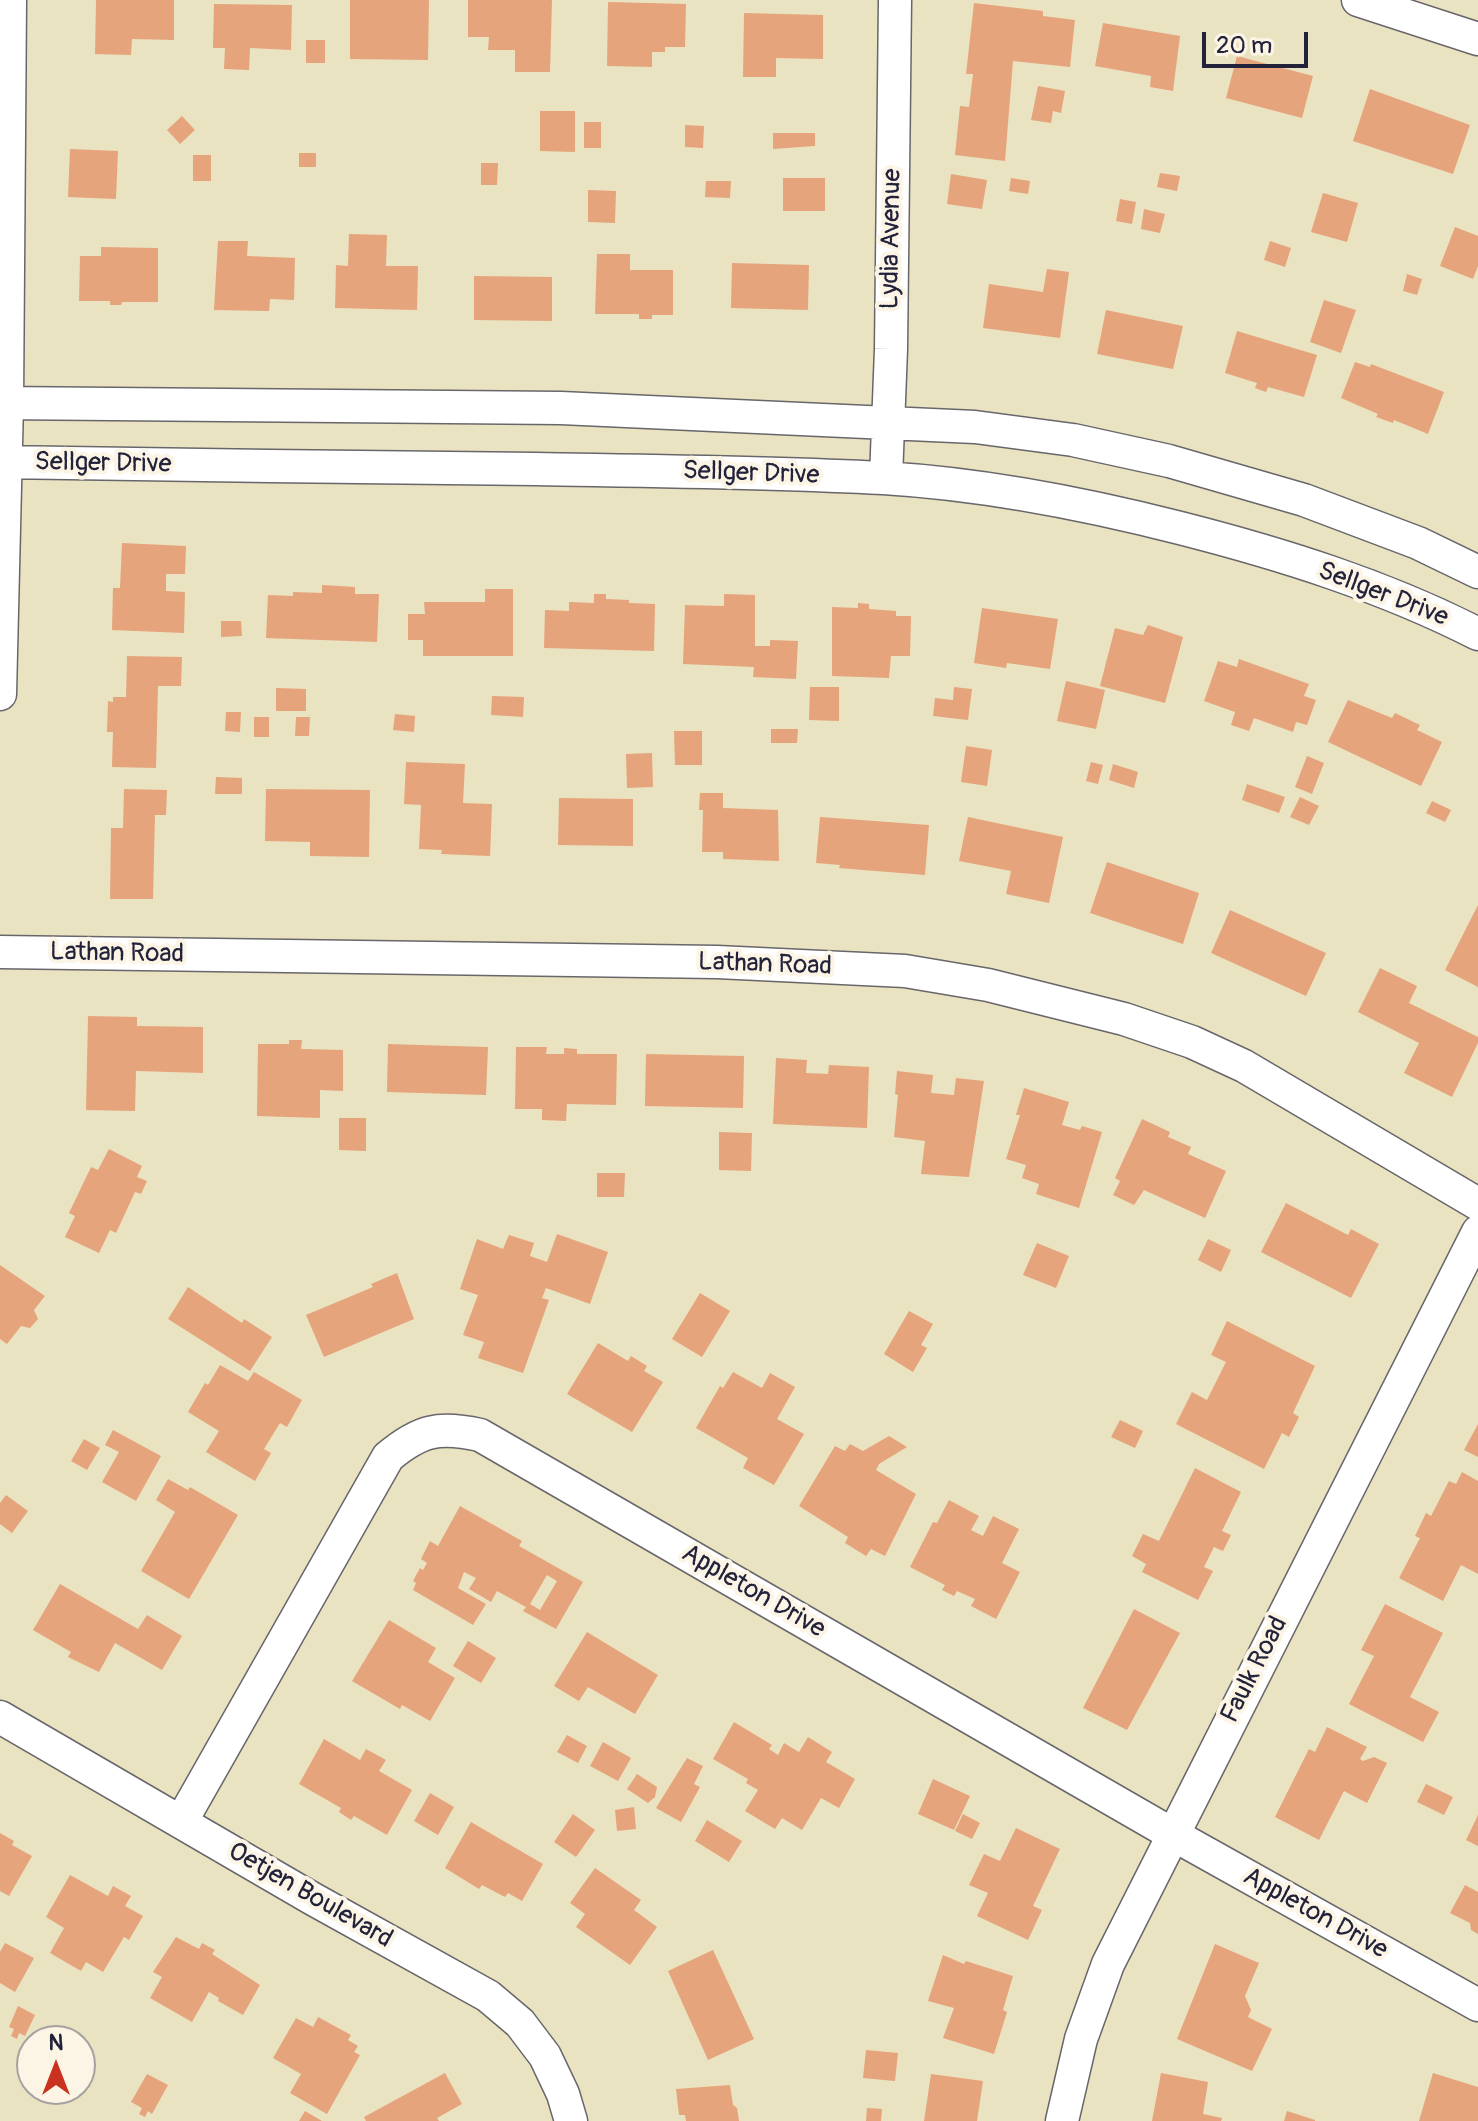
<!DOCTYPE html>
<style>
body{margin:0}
#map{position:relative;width:1478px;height:2121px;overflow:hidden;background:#eae3c1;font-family:Pangolin,sans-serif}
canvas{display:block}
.north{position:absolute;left:16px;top:2025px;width:80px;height:80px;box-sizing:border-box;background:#fcf5e5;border:2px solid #a5a1a1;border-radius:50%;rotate:0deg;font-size:22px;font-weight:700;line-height:32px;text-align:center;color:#22223b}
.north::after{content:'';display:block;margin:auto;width:28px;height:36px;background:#c8321e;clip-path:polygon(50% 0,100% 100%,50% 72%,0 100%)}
.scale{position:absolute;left:1202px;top:32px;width:106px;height:36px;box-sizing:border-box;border:4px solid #22223b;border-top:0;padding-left:10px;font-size:24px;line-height:28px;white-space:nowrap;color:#22223b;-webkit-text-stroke:6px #fcf5e5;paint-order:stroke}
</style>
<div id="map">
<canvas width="1478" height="2121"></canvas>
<div class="north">N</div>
<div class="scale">20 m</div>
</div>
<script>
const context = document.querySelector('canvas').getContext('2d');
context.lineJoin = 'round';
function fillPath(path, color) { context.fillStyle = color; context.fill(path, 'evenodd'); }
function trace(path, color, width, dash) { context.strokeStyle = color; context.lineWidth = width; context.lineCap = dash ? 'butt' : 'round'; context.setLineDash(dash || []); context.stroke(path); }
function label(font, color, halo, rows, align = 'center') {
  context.font = font + ' Pangolin,sans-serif'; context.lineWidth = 8; context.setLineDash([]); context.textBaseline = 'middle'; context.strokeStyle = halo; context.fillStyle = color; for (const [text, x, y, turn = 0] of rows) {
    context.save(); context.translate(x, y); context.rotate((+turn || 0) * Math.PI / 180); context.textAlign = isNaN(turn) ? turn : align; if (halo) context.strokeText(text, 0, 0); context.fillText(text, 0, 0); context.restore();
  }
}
const building = new Path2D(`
 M96,0H174V40L132,39L131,55L95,54Z
 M350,0H429L428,60L350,59Z
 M468,0H552L550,72H515V50H488L489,37H468Z
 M608,2L686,4L685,47H665V52H652V67L607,66Z
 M974,3L1043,11V16L1075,20L1070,67L1013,61L1005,161L955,155L960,106L969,107L973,74H966Z
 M214,4L292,5L291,50L250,48L249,70L224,69L225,48H213Z
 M744,13L823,15V59L776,58V77H743Z
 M1103,23L1180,36L1173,91L1150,87L1151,76L1095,66Z
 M306,40H325V63H306Z
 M1237,56L1313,76L1302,118L1226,98Z
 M1038,86L1065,91L1061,113L1053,111L1051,123L1031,120Z
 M1370,89L1470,125L1453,174L1353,141Z
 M540,111H575V152L540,151Z
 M182,116L195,130L180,144L167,130Z
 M584,122H601V148H584Z
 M685,125L704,126L703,148L685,147Z
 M773,133H815V146L773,149Z
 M70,149L118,151L116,199L68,197Z
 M299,153H316V167H299Z
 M193,155H211V181H193Z
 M481,163H498L497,185H481Z
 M1160,173L1180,176L1177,191L1157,187Z
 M951,174L987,180L982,209L947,204Z
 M783,178H825V211H783Z
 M1011,178L1030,181L1028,194L1009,191Z
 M706,181H731L730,198L705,197Z
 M588,190L616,191L615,223L588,222Z
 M1323,193L1358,203L1347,242L1311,232Z
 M1120,199L1136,202L1132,224L1116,221Z
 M1144,209L1165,214L1160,233L1141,229Z
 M1455,227L1478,236V266L1473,279L1440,266Z
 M349,234L387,235L386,266H418L417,310L335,308L336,265L348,266Z
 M218,241H248L247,256L295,258L294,300L270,299L269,311L214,310Z
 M1270,241L1291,248L1285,267L1264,260Z
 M101,247L158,248V302H122L121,305H110V301H79L80,256H101Z
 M597,254H630V270H673V315H652V319H639V314H595Z
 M732,263L809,265L808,310L731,308Z
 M1047,269L1069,272L1060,338L983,328L989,284L1043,292Z
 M1407,274L1422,279L1417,295L1403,291Z
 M474,276L552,277V321L474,320Z
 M1324,300L1356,310L1341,353L1310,342Z
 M1106,310L1183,326L1173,369L1097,354Z
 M1237,331L1317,355L1304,397L1268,387L1266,392L1255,388L1257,383L1225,373Z
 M1355,362L1370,367L1371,364L1444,392L1428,434L1394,420L1393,423L1376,417L1378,414L1341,398Z
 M122,543L186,546L185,574H166V591L185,592L184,633L112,630L113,588H120Z
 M322,585L355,587V594H379L377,642L266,638L268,595L293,596V592L322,593Z
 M485,589H513V656H423V640H408V614H425L424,602H485Z
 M594,594H606V599L629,600V603L655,604L654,651L544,648L545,610L569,611V602L594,603Z
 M724,594L755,595V646H770V640L798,641L796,679L753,677L754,667L683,664L685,605L724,606Z
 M858,603L869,604V609L896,611V616H911L910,656H891L889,678L832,676V607L858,608Z
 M982,608L1058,619L1050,669L1007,663L1006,668L974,663Z
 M221,621H241L242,636L221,637Z
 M1148,625L1183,637L1165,703L1100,686L1115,628L1143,635Z
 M127,656L182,657L181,686H158L156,768L112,767L113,732H107L108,701L113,702V697H126Z
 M1239,659L1309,684L1304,696L1316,700L1307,725L1296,722L1293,732L1254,718L1249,731L1231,725L1235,712L1204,701L1218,661L1237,667Z
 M1066,681L1105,690L1096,729L1057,721Z
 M810,687H839V721L809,720Z
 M954,687L972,689L968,720L933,716L935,698L953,700Z
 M276,688L306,689V711H276Z
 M492,696L524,697L523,717L491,715Z
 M1348,700L1392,718L1395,713L1420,725L1417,730L1442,742L1421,786L1328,742Z
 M226,712H241L240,732L225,731Z
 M395,714L415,716L414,732L393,730Z
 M254,717H269V737H254Z
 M296,717H310L309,736H295Z
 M771,729H798L797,743H771Z
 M674,731H702V765H675Z
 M966,746L992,750L987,786L961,782Z
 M652,753L653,787L627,788L626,754Z
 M1307,756L1324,763L1312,794L1295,787Z
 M406,762L465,764L463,803L492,804L490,856L441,854L442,850L419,849L421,805L404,804Z
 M1091,762L1103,765L1098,784L1086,781Z
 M1113,764L1138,772L1134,788L1109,780Z
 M216,777L242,778V794H215Z
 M1247,784L1285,797L1279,813L1242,800Z
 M124,789L167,790L166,815H155L153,899H110L111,828H123Z
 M266,789L370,790L369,857L310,856V842L265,841Z
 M700,793H723V808L778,810L779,861L723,859V852H702L703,810H699Z
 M1300,797L1319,806L1309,825L1290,817Z
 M559,798L633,799V846L558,845Z
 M1432,801L1451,810L1445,822L1426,813Z
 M820,817L929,825L925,875L839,868L840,865L816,863Z
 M968,817L1063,837L1049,903L1006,894L1011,871L959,861Z
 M1107,862L1199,893L1183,944L1090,913Z
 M1478,905V987L1445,970Z
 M1230,910L1326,953L1306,996L1211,953Z
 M1380,968L1417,986L1409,1003L1478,1037V1043L1452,1097L1404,1073L1419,1043L1358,1012Z
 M88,1016L137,1017V1026L203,1027V1073L136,1071L135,1111L86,1110Z
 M289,1040H302L301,1049L343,1050V1091L320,1090V1118L257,1116L258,1044H289Z
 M388,1044L488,1047L486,1095L387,1092Z
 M516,1047H547L546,1054H564V1048L577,1049V1054H617L616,1105L567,1104L566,1121L542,1120V1109H515Z
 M646,1054L744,1056L743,1108L645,1106Z
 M776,1058L807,1060L806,1073L828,1074L829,1065L869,1067L867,1128L773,1124Z
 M897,1071L933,1075L931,1093L954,1095L956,1078L984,1081L969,1177L921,1174L925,1141L894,1137L898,1095L895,1094Z
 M1024,1088L1069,1102L1062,1125L1080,1130L1082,1126L1102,1132L1079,1208L1036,1194L1039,1184L1022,1178L1026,1165L1006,1159L1020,1115H1016Z
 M339,1118H366V1151L339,1150Z
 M1142,1119L1170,1132L1168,1137L1191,1147L1188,1154L1226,1171L1205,1218L1144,1190L1134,1205L1113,1195L1120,1181L1115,1178Z
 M719,1132L752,1133L751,1171L719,1170Z
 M109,1149L142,1166L137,1177L147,1181L141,1194L135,1192L116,1233L110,1230L99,1253L65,1237L75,1216L69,1213L91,1167L98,1170Z
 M597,1173H625L624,1197H597Z
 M1286,1203L1348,1235L1351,1229L1379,1244L1351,1298L1261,1252Z
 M557,1234L608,1252L590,1304L546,1288L542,1298L549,1300L523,1373L478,1358L484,1342L463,1335L478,1295L460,1289L477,1239L503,1249L509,1235L534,1243L530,1256L547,1262Z
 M1208,1239L1231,1250L1221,1272L1198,1260Z
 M1037,1243L1069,1256L1056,1288L1023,1275Z
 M0,1265L45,1296L34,1310L38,1319L30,1328L21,1326L7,1344L0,1339Z
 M397,1273L414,1319L324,1357L306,1315L373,1287L371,1284Z
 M188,1287L242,1323L244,1319L272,1337L250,1371L168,1319Z
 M700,1293L730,1311L702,1357L672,1339Z
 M909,1311L933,1324L921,1345L927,1348L913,1372L884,1354Z
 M1227,1321L1315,1366L1293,1413L1299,1417L1289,1437L1282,1433L1264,1469L1176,1424L1192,1392L1207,1400L1226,1362L1211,1355Z
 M598,1343L628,1361L631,1356L647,1366L644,1371L663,1382L632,1432L567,1394Z
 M220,1365L248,1381L254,1372L302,1400L287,1427L280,1423L264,1449L271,1453L255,1481L206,1452L219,1431L188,1412L205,1383L208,1385Z
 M733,1372L762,1388L770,1373L795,1387L777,1419L804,1434L774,1485L743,1468L748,1458L696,1428L720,1386L723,1388Z
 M1120,1420L1143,1431L1135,1448L1111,1437Z
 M1478,1424V1457L1464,1450Z
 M113,1430L161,1456L136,1501L102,1482L119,1452L105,1445Z
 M889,1436L907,1447L879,1464L876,1470L916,1494L885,1556L871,1549L866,1556L845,1543L848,1537L799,1506L835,1446L845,1451L850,1444L863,1451Z
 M84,1439L100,1448L87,1470L71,1461Z
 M1195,1468L1241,1492L1222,1531L1231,1535L1223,1551L1214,1547L1204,1567L1213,1571L1198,1600L1142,1572L1146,1564L1132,1556L1143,1534L1159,1541Z
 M1462,1472L1478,1481V1574L1461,1565L1443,1601L1399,1578L1420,1538L1415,1536L1426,1513L1431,1516L1449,1481L1456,1484Z
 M168,1479L188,1490L190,1487L238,1515L189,1599L141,1571L175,1512L156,1500Z
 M6,1495L28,1511L12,1533L0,1524V1503Z
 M949,1500L979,1516L971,1530L983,1536L993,1516L1019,1529L1002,1563L1020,1572L996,1619L971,1606L975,1599L957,1591L954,1596L942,1590L945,1585L910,1567L933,1522L937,1523Z
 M460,1506L522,1541L519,1546L583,1582L556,1629L523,1611L526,1607L497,1591L491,1602L469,1589L476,1578L464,1572L458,1588L486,1604L473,1625L413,1590L416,1583L413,1581L420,1568L423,1570L427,1563L421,1559L430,1541L438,1546ZM547,1575L557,1581L540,1610L530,1604Z
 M60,1584L138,1629L147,1615L182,1636L162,1670L115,1643L99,1672L68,1657L71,1652L33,1630Z
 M1385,1604L1443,1633L1410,1697L1439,1712L1423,1742L1349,1704L1374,1656L1361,1650Z
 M1134,1609L1180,1633L1127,1730L1083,1708Z
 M389,1620L436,1648L428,1662L455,1678L430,1721L402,1705L400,1709L352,1681Z
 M587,1632L658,1675L635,1714L588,1687L579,1701L554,1686Z
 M468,1641L496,1658L481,1683L453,1666Z
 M734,1722L772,1745L769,1749L778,1755L784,1743L799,1752L808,1737L832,1752L826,1762L855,1779L839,1808L821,1798L802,1830L782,1818L775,1829L745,1811L758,1790L746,1783L748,1779L713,1759Z
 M1327,1727L1367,1747L1360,1759L1363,1761L1374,1757L1387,1763L1367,1803L1344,1791L1319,1840L1275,1817L1309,1749L1315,1752Z
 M567,1735L587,1746L578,1763L557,1752Z
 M324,1739L360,1760L366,1749L386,1760L379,1771L412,1790L387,1835L354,1816L351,1820L339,1812L341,1808L299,1784Z
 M603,1742L631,1758L618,1781L590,1766Z
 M687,1758L703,1766L694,1784L700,1787L681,1822L656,1808Z
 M637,1774L657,1787L655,1797L648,1803L627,1789Z
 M933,1779L970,1796L954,1830L918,1814Z
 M1426,1784L1453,1797L1444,1815L1417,1802Z
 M430,1793L454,1807L438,1835L414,1821Z
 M634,1807L636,1829L617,1831L615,1810Z
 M573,1814L595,1830L576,1857L554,1842Z
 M963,1814L980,1823L972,1839L955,1831Z
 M1478,1815V1846L1466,1840Z
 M707,1820L742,1841L729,1862L695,1841Z
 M471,1822L543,1864L522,1901L508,1893L505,1897L482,1885L479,1889L445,1868Z
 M1016,1828L1060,1849L1033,1906L1042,1910L1028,1940L977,1916L988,1893L969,1885L984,1854L1000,1861Z
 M0,1833L14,1841L12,1845L32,1856L9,1896L0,1891Z
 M595,1868L641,1900L634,1910L657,1927L630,1965L576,1927L585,1914L570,1903Z
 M70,1875L108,1896L113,1886L131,1896L125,1906L143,1916L129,1940L124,1937L103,1972L86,1962L81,1971L50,1953L64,1928L46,1917Z
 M1465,1885L1478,1892V1934L1471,1930L1470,1923L1450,1913Z
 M176,1937L199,1949L202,1943L215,1950L212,1954L260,1985L243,2015L218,2001L219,1998L209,1992L192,2022L150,1998L162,1977L153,1972Z
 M5,1943L34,1958L15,1992L0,1983V1952Z
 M1215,1944L1259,1963L1245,1996L1251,2010L1248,2017L1272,2029L1252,2071L1177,2039Z
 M713,1950L754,2039L708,2060L668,1971Z
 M943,1955L964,1964L966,1961L1013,1976L1003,2010L1007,2012L994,2054L943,2038L954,2008L928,2001Z
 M18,2006L35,2015L25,2036L19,2033L17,2039L11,2036L14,2029L9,2027Z
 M318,2017L351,2035L348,2040L358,2046L354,2052L360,2055L327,2114L290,2093L301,2074L273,2058L296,2018L313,2027Z
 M866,2050L898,2053L895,2081L863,2078Z
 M445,2073L462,2104L437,2118L439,2121H366L364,2117Z
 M1161,2073L1208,2082L1203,2114L1222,2118L1221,2121H1152Z
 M1433,2073L1478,2087V2121H1419Z
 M147,2074L168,2085L152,2114L148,2111L145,2117L139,2114L142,2108L131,2102Z
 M931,2074L983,2081L977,2121H924Z
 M730,2085L733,2105L737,2108L739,2121H686L685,2115H679L676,2089Z
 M867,2108L882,2109L881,2121H866Z
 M305,2111L322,2121H299Z
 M1287,2111L1315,2120V2121H1284Z`);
const minor = new Path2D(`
 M1358,0L1478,39
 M0,403L561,408L975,427L1073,440L1169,461L1304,500L1418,543L1478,572
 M0,462C179,465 357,467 536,469C651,471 768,472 883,478C984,484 1082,503 1180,528C1282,554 1384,586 1478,634
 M886,478L891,349L895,0
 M0,694L7,403L10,0
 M0,952L717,962L905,971L988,985L1124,1019L1192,1042L1244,1066L1478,1204
 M0,1717L313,1899L488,1996L520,2023L545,2056L563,2094L571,2121
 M181,1822L388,1457C420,1430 439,1426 480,1435L1172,1834L1478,2005
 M1062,2121L1081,2039L1108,1964L1478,1232`);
const streetNames = [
 ["Lydia Avenue",892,239,-89],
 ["Sellger Drive",103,464,1],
 ["Sellger Drive",751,474,2],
 ["Sellger Drive",1383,595,21],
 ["Lathan Road",117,954,1],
 ["Lathan Road",765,965,2],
 ["Appleton Drive",753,1592,30],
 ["Faulk Road",1255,1670,-63],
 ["Oetjen Boulevard",310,1896,30],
 ["Appleton Drive",1315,1914,29]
];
fillPath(building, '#e5a47c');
trace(minor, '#68666a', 35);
trace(minor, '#fff', 32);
label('26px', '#22223b', '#fcf5e5', streetNames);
</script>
